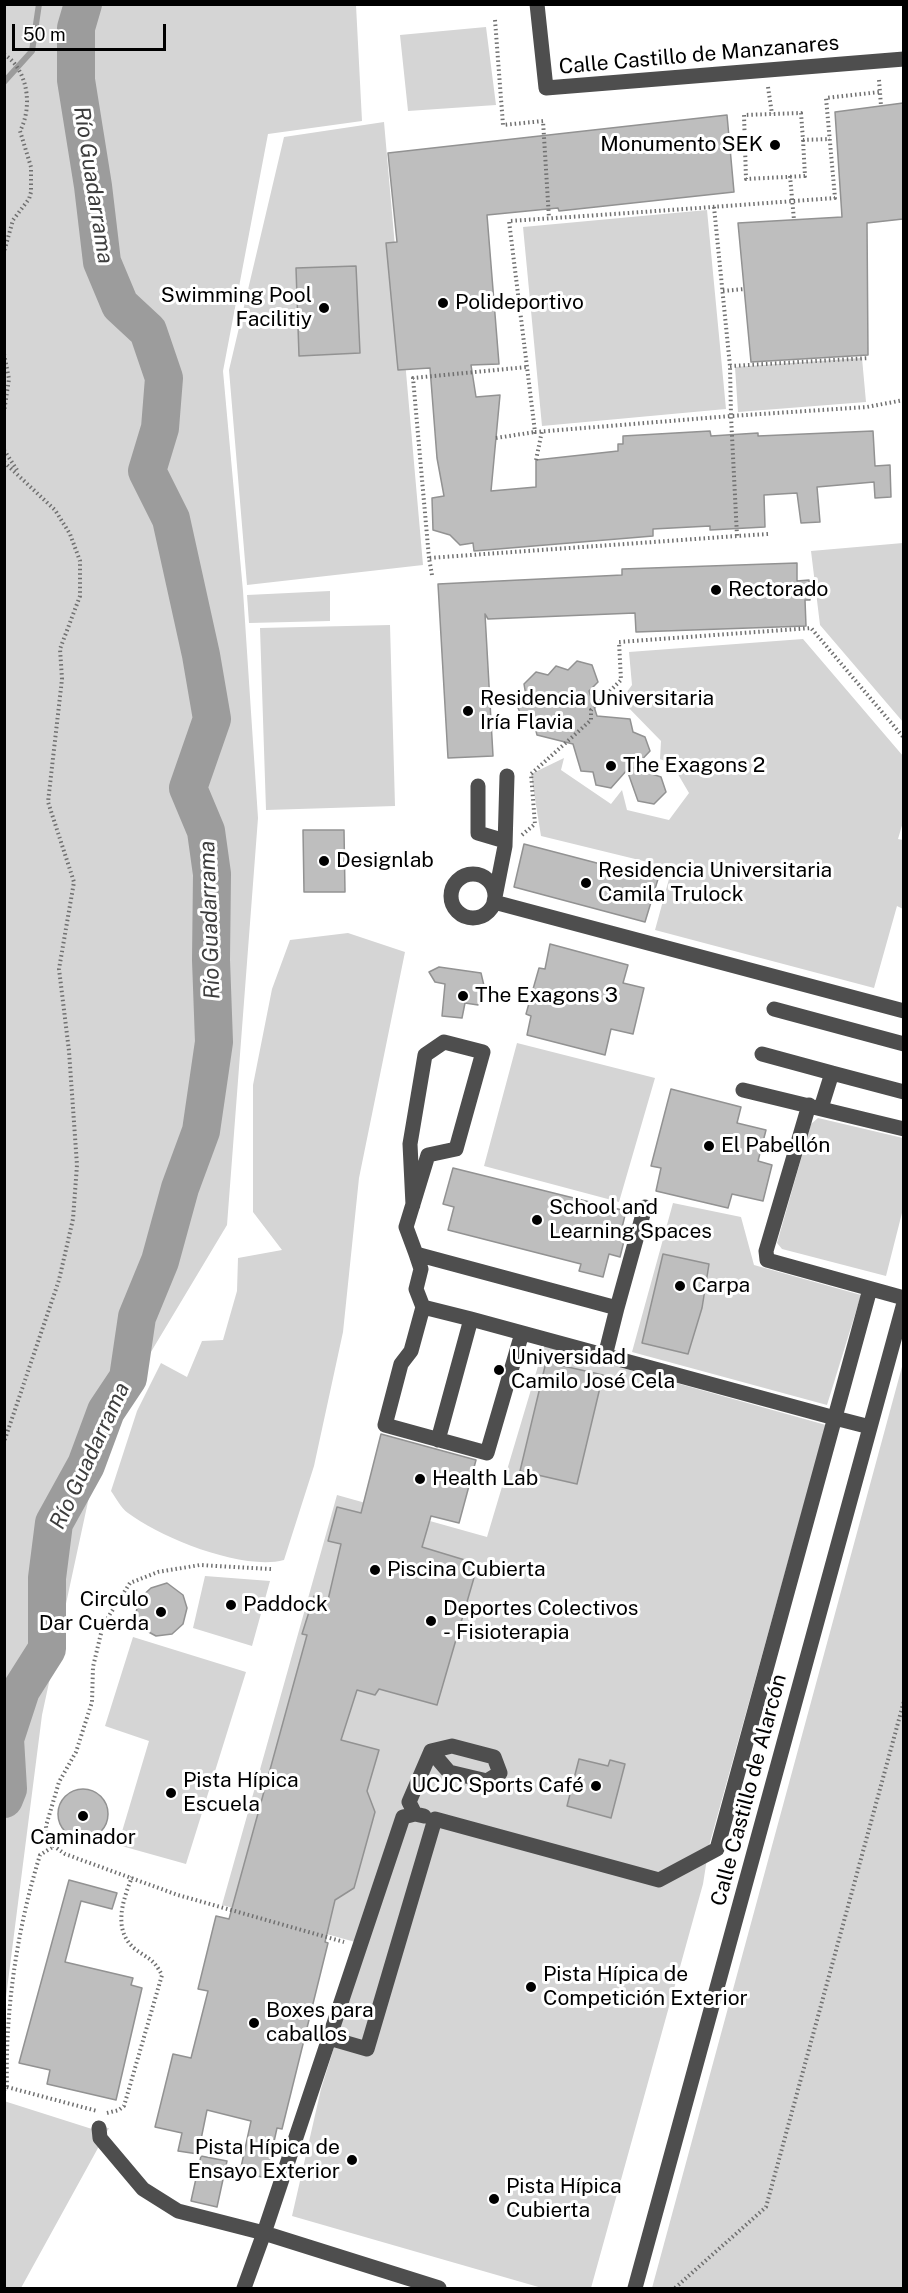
<!DOCTYPE html>
<meta charset="utf-8">
<style>
body{margin:0}
#map{position:relative;width:908px;height:2293px;overflow:hidden;background:#fff;font-family:"Public Sans",sans-serif}
canvas{display:block}
.frame{position:absolute;inset:0;border:6px solid #000;pointer-events:none}
.scale{position:absolute;left:12px;top:24px;width:154px;height:27px;box-sizing:border-box;border:3px solid #000;border-top:0;padding-left:8px;font-size:18px;line-height:21px;white-space:nowrap;color:#000;-webkit-text-stroke:4px #fff;paint-order:stroke}
</style>
<div id="map">
<canvas width="908" height="2293"></canvas>
<div class="frame"></div>
<div class="scale">50 m</div>
</div>
<script>
const context = document.querySelector('canvas').getContext('2d');
context.lineJoin = 'round';
function fillPath(path, color) { context.fillStyle = color; context.fill(path, 'evenodd'); }
function trace(path, color, width, dash) { context.strokeStyle = color; context.lineWidth = width; context.lineCap = dash ? 'butt' : 'round'; context.setLineDash(dash || []); context.stroke(path); }
function label(font, color, halo, rows, align = 'center') {
  context.font = font + ' "Public Sans",sans-serif'; context.lineWidth = 6; context.setLineDash([]); context.textBaseline = 'middle'; context.strokeStyle = halo; context.fillStyle = color; for (const [text, x, y, turn = 0] of rows) {
    context.save(); context.translate(x, y); context.rotate((+turn || 0) * Math.PI / 180); context.textAlign = isNaN(turn) ? turn : align; if (halo) context.strokeText(text, 0, 0); context.fillText(text, 0, 0); context.restore();
  }
}
const green = new Path2D(`
 M5,4L356,5L362,121L268,134L223,371L243,591L258,818L227,1225L103,1432L42,1715L5,2005Z
 M486,27L496,105L408,111L400,35Z
 M384,122L423,565L247,585L229,370L284,137Z
 M707,210L726,409L542,426L523,227Z
 M862,358L866,402L738,412L735,367Z
 M903,543H904L903,722L820,625L811,551Z
 M330,591V621L249,623L247,595Z
 M390,625L395,806L266,810L260,628Z
 M803,639L903,756V822L898,839L903,840V909L897,906L874,988L655,930L672,868L541,836L531,774L564,758L561,770L611,804L622,790L627,810L669,820L689,793L672,764L660,759L661,741L621,700L632,685L629,652Z
 M348,933L405,952L359,1178L343,1332L314,1466L284,1560C243,1571 161,1538 128,1513C121,1508 116,1498 111,1491L137,1411L161,1363L187,1377L202,1341L223,1340L237,1291L238,1258L282,1250L253,1212V1085L272,989L290,940Z
 M517,1043L655,1078L619,1202L484,1166Z
 M818,1118L903,1138V1209L886,1276L782,1249L777,1243L811,1124Z
 M673,1203L741,1217L754,1265L861,1295L827,1405L632,1352Z
 M544,1346L826,1425L709,1846L703,1884L591,2288H542L292,2216L321,2089L366,1945L222,1905L337,1495L487,1537Z
 M903,1363V2288H652Z
 M205,1576L270,1581L252,1646L193,1628Z
 M133,1637L246,1672L186,1864L118,1845L149,1741L105,1726Z
 M4,2101L92,2129L109,2128L21,2288H5Z`);
const stream = new Path2D(`
 M4,82L32,51L39,4`);
const river = new Path2D(`
 M4,1799L8,1789L5,1739L21,1690L47,1649V1578L54,1523L86,1465L106,1411L128,1378L137,1317L160,1261L180,1188L201,1131L214,1042L211,960L212,874L206,831L188,788L212,719L201,655L171,519L147,471L160,428L164,378L148,331L120,305L102,262L93,186L76,80V28L83,4`);
const building = new Path2D(`
 M903,103V219L867,223L868,355L751,362L738,223L842,217L835,112Z
 M727,115L734,192L559,211L558,208L487,215L499,364L471,365L476,397L500,395L491,491L536,487V460L618,451V444H623V436L710,431L711,436L758,433V436L873,431L875,466L890,465L891,497L875,498L874,482L817,487L820,522L801,523L797,493L764,495L765,527L710,530V526L653,529V536L474,551L473,543L460,545L450,535L433,530L432,498L444,496L437,458L430,368L398,370L386,243L397,242L388,153Z
 M356,266L360,353L299,356L296,268Z
 M797,563V581L809,580L810,600H805L806,626L636,632L635,613L488,619L485,614L493,756L448,758L438,584L622,575V569Z
 M577,661L592,665L598,682L589,691L597,716L630,719L633,732L645,737L650,751L634,768L661,777L666,792L654,804L638,801L627,770L611,788L596,785L593,772L581,771L573,744L537,735L534,723L523,721L517,705L526,696L524,684L536,672L548,675L556,666L568,670Z
 M303,830H344L345,892H304Z
 M524,844L658,879L645,922L514,887Z
 M550,944L628,965L623,983L644,988L633,1034L611,1029L605,1055L527,1035L531,1016L526,1014L539,968L545,969Z
 M439,967L481,973L485,990L478,1005L465,1003L462,1018L442,1016L445,984L435,982L429,972Z
 M671,1089L741,1107L737,1123L766,1130L758,1161L772,1165L763,1201L732,1194L728,1208L656,1191L661,1168L651,1166Z
 M453,1168L626,1211L620,1236L625,1237L620,1257L609,1254L603,1277L579,1271L581,1264L448,1230L454,1207L443,1204Z
 M663,1254L709,1264L702,1308L688,1354L642,1343Z
 M546,1362L603,1375L577,1484L520,1471Z
 M381,1434L476,1460L459,1523L431,1516L422,1547L478,1564L437,1705L379,1689L375,1695L357,1690L341,1740L379,1750L367,1791L375,1812L354,1888L335,1900L325,1942L328,1943L282,2129L277,2128L266,2178L240,2172L251,2121L207,2110L198,2154L178,2151L182,2133L155,2127L173,2054L191,2058L208,1991L198,1989L216,1916L229,1919L307,1635L302,1634L314,1596L328,1600L341,1544L328,1541L337,1507L361,1513Z
 M167,1583L183,1595L187,1608L183,1624L172,1634L156,1636L143,1629L135,1616L140,1598L151,1588Z
 M579,1759L608,1766L610,1760L625,1764L611,1818L567,1806Z
 M58 1814a25 25 0 1 1 50 0a25 25 0 1 1-50 0Z
 M69,1880L117,1893L112,1909L81,1901L65,1962L133,1978L131,1985L142,1988L116,2100L47,2084L50,2070L19,2063Z
 M201,2156L227,2161L217,2207L191,2201Z`);
const path = new Path2D(`
 M495,20L503,125L543,121L549,218
 M4,54C28,70 33,106 20,131L31,167V192L29,199L13,220L4,252
 M879,80L881,106
 M768,87L772,114
 M803,140L805,176L746,179L744,115L801,113L803,140L830,139
 M730,147L745,146
 M790,176L794,220
 M714,207L730,366L731,416L535,432L509,221C618,214 726,206 835,198L826,98L880,92
 M723,291L744,289
 M4,354L9,379L4,412
 M730,366L869,358
 M496,438L535,432
 M4,450L17,470
 M536,460L542,431
 M4,462L55,510L70,534L80,561V596L60,649L62,679L48,802L74,882L59,969L69,1051L77,1165L73,1219L59,1280L4,1442
 M768,534L737,536L731,416L867,407L904,400
 M429,558L413,378L527,367
 M432,575L429,558L737,536
 M522,835L535,824L531,774L591,720V710L621,680L619,642L811,628L904,738
 M271,1569L200,1565L158,1572L130,1583L103,1625L93,1667L92,1702L76,1752L59,1782L46,1826L47,1841L65,1854L178,1895L344,1942
 M7,2087L97,2111
 M4,2090L7,2087C5,2010 17,1929 40,1855L54,1846
 M107,2113L119,2110L124,2106L162,1975C153,1958 148,1959 135,1949C112,1930 123,1900 132,1877
 M675,2288L766,2207L904,1701`);
const minor = new Path2D(`
 M537,4L546,88L904,59
 M507,776L505,846L494,902L904,1011
 M478,786V833L505,841
 M451 896a22 22 0 1 1 44 0a22 22 0 1 1-44 0Z
 M774,1009L904,1044
 M762,1054L832,1073
 M743,1090L904,1129
 M809,1105L766,1251L767,1260L904,1298
 M821,1108L832,1073L904,1092
 M413,1205L410,1144L425,1055L444,1042L483,1052L456,1149L428,1155L406,1227L416,1254L617,1308L645,1207
 M416,1254L421,1269L416,1289L423,1307
 M522,1333L487,1453L385,1425L401,1364L411,1351L423,1307L471,1319L835,1418L870,1427
 M605,1356L617,1308
 M438,1440L471,1319
 M424,1816L415,1814L409,1802L431,1751L449,1772L487,1781L500,1773L494,1757L452,1746L431,1751
 M329,2038L367,2049L435,1819L659,1880L717,1849L870,1289
 M99,2128L100,2138L143,2189L178,2211L264,2233L403,1817L415,1814
 M244,2288L264,2233L439,2288
 M635,2288L904,1303`);
const markers = [
 [775,145,6,"#000"],
 [443,303,6,"#000"],
 [324,308,6,"#000"],
 [716,590,6,"#000"],
 [468,711,6,"#000"],
 [611,766,6,"#000"],
 [324,861,6,"#000"],
 [586,883,6,"#000"],
 [463,996,6,"#000"],
 [709,1146,6,"#000"],
 [537,1220,6,"#000"],
 [680,1286,6,"#000"],
 [499,1370,6,"#000"],
 [420,1479,6,"#000"],
 [375,1570,6,"#000"],
 [231,1605,6,"#000"],
 [161,1612,6,"#000"],
 [431,1621,6,"#000"],
 [596,1786,6,"#000"],
 [171,1793,6,"#000"],
 [83,1816,6,"#000"],
 [531,1987,6,"#000"],
 [254,2023,6,"#000"],
 [352,2160,6,"#000"],
 [494,2199,6,"#000"]
];
const streetNames = [
 ["Calle Castillo de Manzanares",699,55,-5],
 ["Calle Castillo de Alarcón",749,1790,-75]
];
const poiNames = [
 ["Monumento SEK",763,145,"right"],
 ["Swimming Pool",312,296,"right"],
 ["Facilitiy",312,320,"right"],
 ["Polideportivo",455,303],
 ["Rectorado",728,590],
 ["Residencia Universitaria",480,699],
 ["Iría Flavia",480,723],
 ["The Exagons 2",623,766],
 ["Designlab",336,861],
 ["Residencia Universitaria",598,871],
 ["Camila Trulock",598,895],
 ["The Exagons 3",475,996],
 ["El Pabellón",721,1146],
 ["School and",549,1208],
 ["Learning Spaces",549,1232],
 ["Carpa",692,1286],
 ["Universidad",511,1358],
 ["Camilo José Cela",511,1382],
 ["Health Lab",432,1479],
 ["Piscina Cubierta",387,1570],
 ["Circulo",149,1600,"right"],
 ["Dar Cuerda",149,1624,"right"],
 ["Paddock",243,1605],
 ["Deportes Colectivos",443,1609],
 ["- Fisioterapia",443,1633],
 ["Pista Hípica",183,1781],
 ["Escuela",183,1805],
 ["UCJC Sports Café",584,1786,"right"],
 ["Caminador",83,1838,"center"],
 ["Pista Hípica de",543,1975],
 ["Competición Exterior",543,1999],
 ["Boxes para",266,2011],
 ["caballos",266,2035],
 ["Pista Hípica de",340,2148,"right"],
 ["Ensayo Exterior",340,2172,"right"],
 ["Pista Hípica",506,2187],
 ["Cubierta",506,2211]
];
const waterNames = [
 ["Río Guadarrama",93,185,81],
 ["Río Guadarrama",210,920,-92],
 ["Río Guadarrama",90,1456,-65]
];
fillPath(green, '#d5d5d5');
trace(stream, '#9c9c9c', 6);
trace(river, '#9c9c9c', 38);
fillPath(building, '#bebebe');
trace(building, '#929292', 1.5);
trace(path, '#707070', 4, [1.5, 3]);
trace(minor, '#4e4e4e', 15);
for (const [x, y, r, color] of markers) { const dot = new Path2D(); dot.arc(x, y, r, 0, 2 * Math.PI); context.fillStyle = color; context.fill(dot); trace(dot, '#fff', 2); }
label('21px', '#000', '#fff', streetNames);
label('21px', '#000', '#fff', poiNames, 'left');
label('italic 22px', '#3d3d3d', '#fff', waterNames);
</script>
